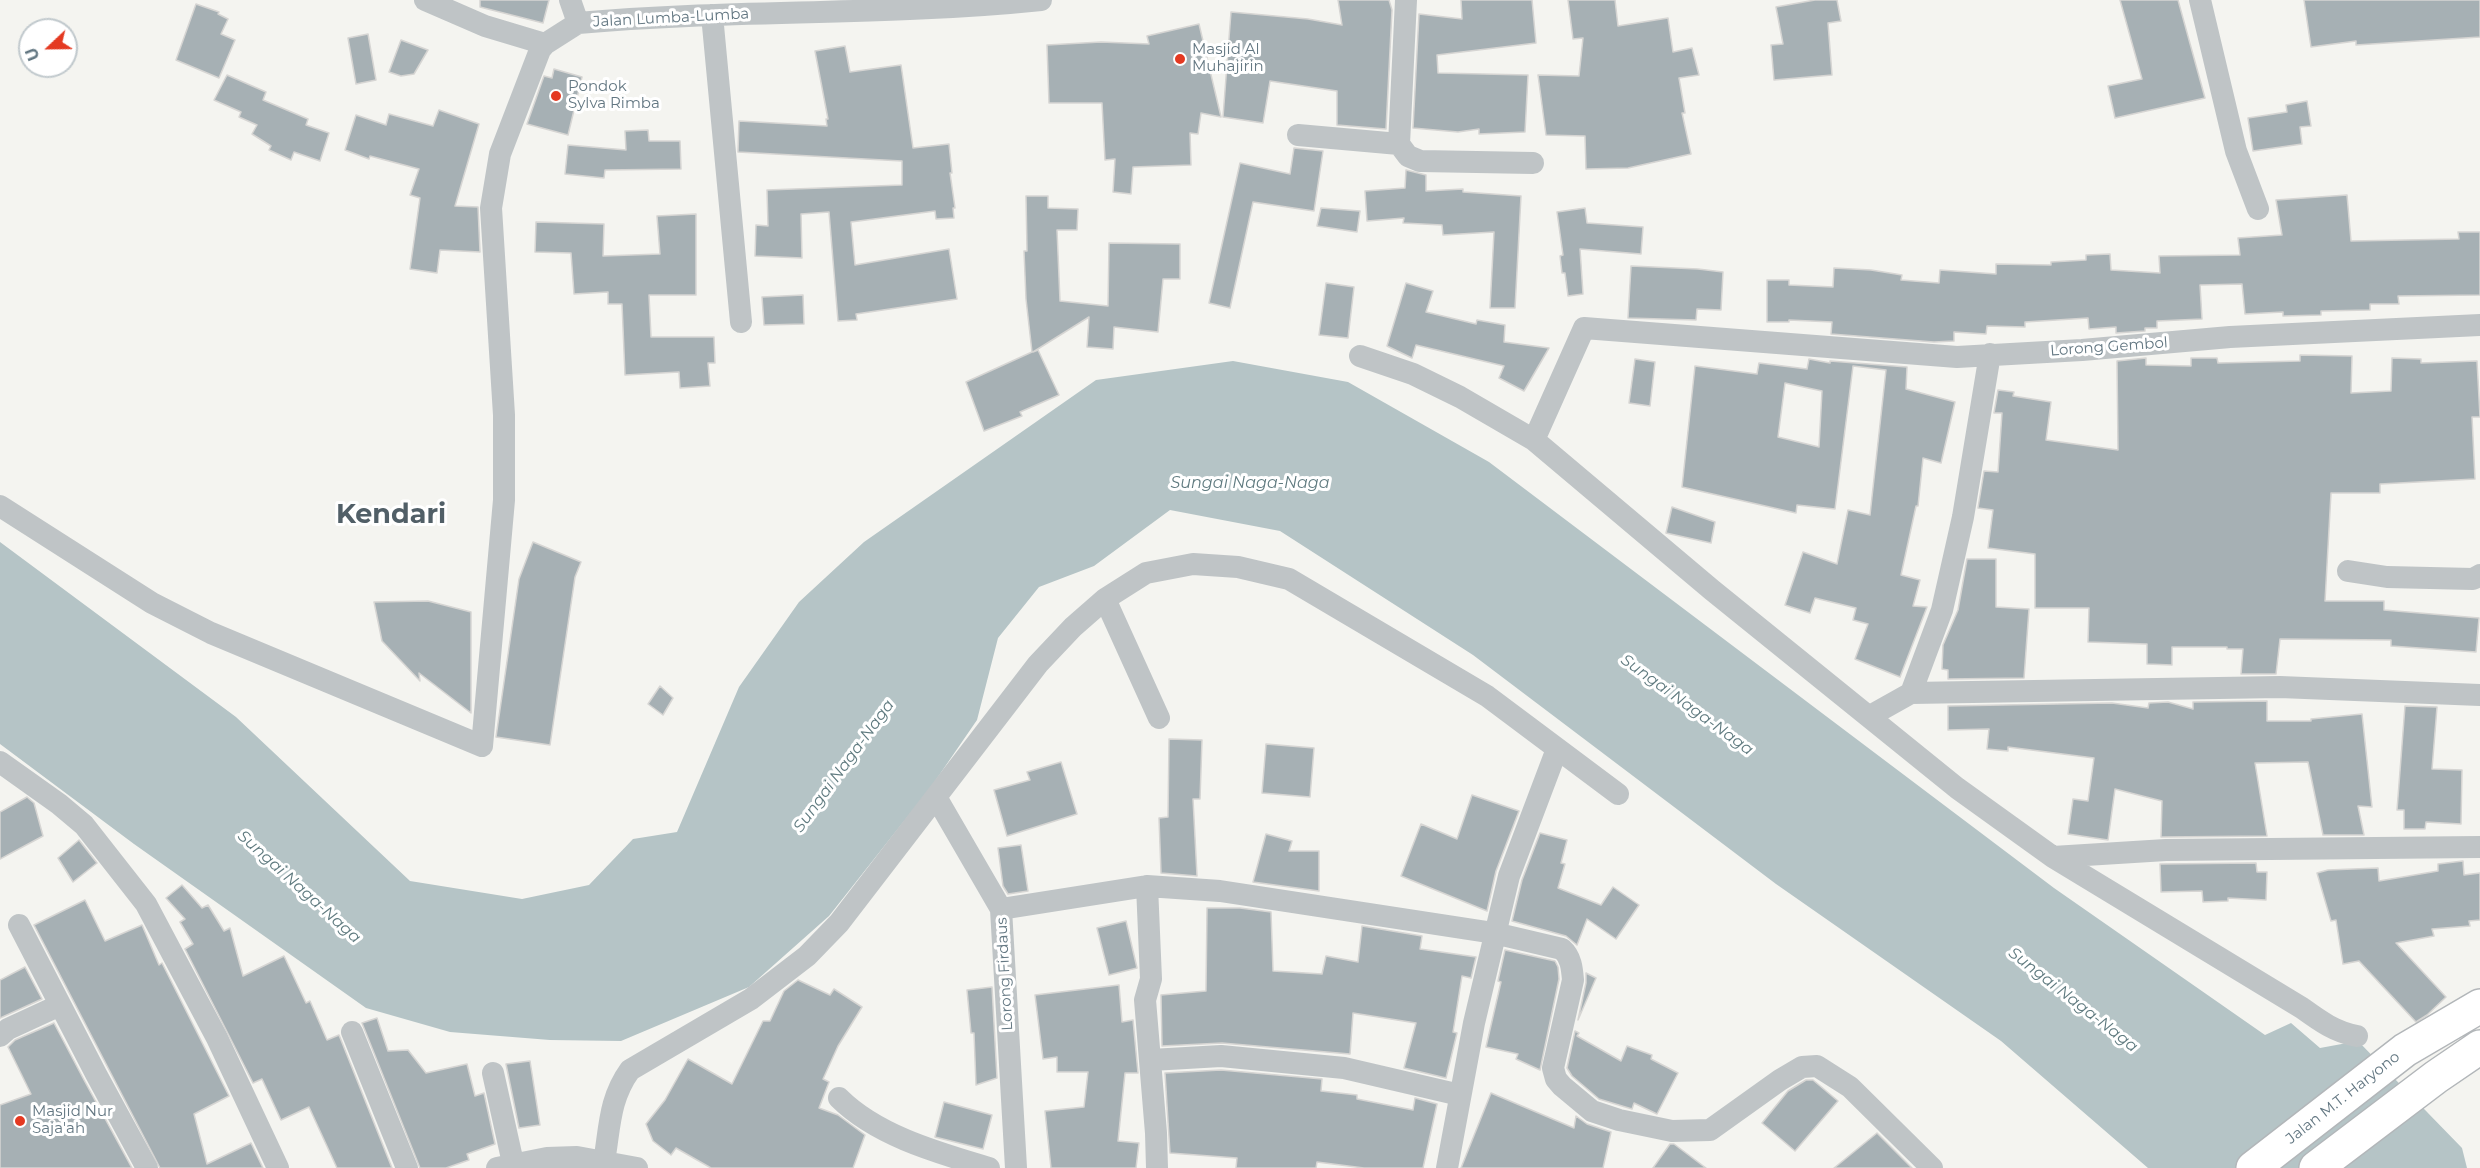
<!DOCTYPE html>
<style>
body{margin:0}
#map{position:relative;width:2480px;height:1168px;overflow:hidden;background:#f4f4f0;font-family:Montserrat,sans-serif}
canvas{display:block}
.north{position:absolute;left:18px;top:18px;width:60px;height:60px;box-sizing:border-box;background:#fff;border:2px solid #c1c9cd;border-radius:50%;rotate:248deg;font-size:16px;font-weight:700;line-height:24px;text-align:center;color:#637782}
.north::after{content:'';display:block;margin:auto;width:21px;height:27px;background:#e43921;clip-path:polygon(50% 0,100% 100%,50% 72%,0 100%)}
</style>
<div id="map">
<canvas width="2480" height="1168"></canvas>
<div class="north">U</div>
</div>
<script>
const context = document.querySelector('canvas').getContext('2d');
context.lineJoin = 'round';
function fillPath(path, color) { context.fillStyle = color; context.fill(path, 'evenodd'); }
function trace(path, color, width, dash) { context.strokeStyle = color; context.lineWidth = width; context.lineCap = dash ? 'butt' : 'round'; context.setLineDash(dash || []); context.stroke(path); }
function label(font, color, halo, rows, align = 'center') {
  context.font = font + ' Montserrat,sans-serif'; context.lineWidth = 6; context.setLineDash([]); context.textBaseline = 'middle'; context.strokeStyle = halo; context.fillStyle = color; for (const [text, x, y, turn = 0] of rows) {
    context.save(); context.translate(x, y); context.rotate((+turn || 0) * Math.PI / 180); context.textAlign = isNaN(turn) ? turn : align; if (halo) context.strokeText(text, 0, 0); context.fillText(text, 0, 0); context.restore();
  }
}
const water = new Path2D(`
 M1233,361L1348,382L1489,462L2054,888L2265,1035L2291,1023L2320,1048L2358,1041L2462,1148L2467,1168H2148L2001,1041L1776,884L1473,655L1280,531L1170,510L1094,566L1039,587L998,638L977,720L931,787L829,916L749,987L621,1041L550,1040L450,1032L366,1008L134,844L0,744V542L236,717L410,881L522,899L589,885L633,839L677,832L739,687L799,602L864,542L1096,380Z`);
const building = new Path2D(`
 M480,0H549L543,23L480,7Z
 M1338,0H1389L1392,10L1386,129L1337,125V91L1270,81L1263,123L1223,117L1231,12L1308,19L1342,25Z
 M1461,0H1532L1536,43L1437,55L1438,73L1528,75L1525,132L1479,134V129L1458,132L1413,128L1419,14L1462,19Z
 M1568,0H1615L1618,26L1668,18L1673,52L1692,48L1699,75L1679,78L1685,113H1682L1691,154L1628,168L1586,169L1585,136L1546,135L1538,75L1579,76L1583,38L1573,39Z
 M1815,0H1837L1841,21L1828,23L1832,75L1774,80L1771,45L1783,44L1776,7Z
 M2120,0H2178L2205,98L2115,118L2108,86L2142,79Z
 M2304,0H2480V37L2356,45V41L2311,47Z
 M196,4L219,12L218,14L228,19L221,34L235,40L219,78L176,60Z
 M1199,24L1221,117L1201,113L1198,134L1190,133L1191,165L1133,167L1131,194L1113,192L1115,159L1105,160L1102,103H1049L1047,45L1101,42L1149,44L1147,36Z
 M368,34L376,80L356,84L348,38Z
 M401,40L428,50L414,74L401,76L389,72Z
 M845,46L850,72L901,65L913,148L949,144L952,173H950L955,208H953L954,218L936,219L935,211L851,222L855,265L949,249L957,299L856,314L857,320L838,321L829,212L801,214L802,258L755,256L756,225L768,226L767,190L902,185V161L738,152L739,121L827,126L826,119H828L815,51Z
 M554,69L582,77L568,135L527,124L544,76L552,78Z
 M227,75L266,92L263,100L308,119L306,125L329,133L320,161L294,152L291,160L269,150L271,146L252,134L257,125L239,117L241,112L214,100Z
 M2307,101L2311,126L2300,127L2302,144L2253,151L2248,118L2287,112L2286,105Z
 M439,110L479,124L455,206L478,207L480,252L440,250L437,273L410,269L420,198L410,195L419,169L370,156L369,159L345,150L356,115L386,125L389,114L433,126Z
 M648,130L649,141H680L681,169L605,170L604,178L565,174L568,145L626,150L625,131Z
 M1294,148L1323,151L1314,211L1253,202L1230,308L1209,303L1240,163L1290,174Z
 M1406,170L1426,175V191L1463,189V192L1521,196L1515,308H1490L1494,232L1443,235L1442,225L1403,223L1404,218L1367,221L1365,191L1405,188Z
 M2347,195L2351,241L2459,239L2458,232H2480V295L2398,296L2399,304H2370V310L2321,311V315L2283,316V312L2245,314L2242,284L2200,285L2202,319L2157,321V328H2145V331L2116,333V327L2089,329L2088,318L2025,322V327L1987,326L1986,334L1954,332V341L1934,342L1831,334L1832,322L1789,320V322H1767V280H1789V285L1833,287L1834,268L1871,270L1902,275L1901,280L1939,283L1940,270L1996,274V264L2051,265V262L2086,260V255L2110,254L2111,270L2160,273L2159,256L2240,255L2238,238L2282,235L2276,200Z
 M1026,196H1048V208L1078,209L1077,230H1057L1060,301L1108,306L1109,243L1180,244V279H1163L1158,332L1114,327L1113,349L1087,347L1089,317L1033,352L1038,350L1059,395L1020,412L1022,416L984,431L966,382L1032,352L1026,299L1024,251H1027Z
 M1321,208L1360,211L1357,232L1317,226Z
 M1585,208L1587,223L1643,227L1641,254L1580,249L1583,294L1568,296L1565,273H1562L1560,256L1563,255L1557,212Z
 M696,214V295H649L651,337H714L715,363H708L710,386L680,388L679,372L625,375L622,304H608V292L574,294L571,253L535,252L536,222L604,224L603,256L660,254L657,216Z
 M1631,266L1698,269L1723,272L1721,310L1697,309L1696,320L1628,318Z
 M1326,283L1354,287L1348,338L1319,335Z
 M1406,283L1433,291L1426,312L1476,324L1477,320L1505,325L1504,342L1549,348L1524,391L1499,378L1504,366L1416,345L1412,358L1387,346Z
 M803,295L804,324L764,325L762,297Z
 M2300,355L2352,356L2351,393L2391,391L2392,358L2421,359V363L2477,361L2480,417H2472L2475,479L2380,484V493H2331L2325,601H2384V610L2479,618L2476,652L2391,646V640L2280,639L2276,674H2241L2243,649H2227V647H2172V665L2147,664V644L2088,642L2089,608H2035V554L1988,548L1993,510L1978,508L1984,471L1998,472L2002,413H1994L1998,390L2014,392L2013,396L2051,402L2046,440L2118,450L2117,361L2146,358V365L2191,366V358H2217L2218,363L2300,361Z
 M1635,359L1655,362L1650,406L1629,403Z
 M1809,359L1830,363V361L1907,367L1906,389L1955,402L1941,463L1923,458L1918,506H1916L1901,575L1920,580L1913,606L1927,607L1900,677L1855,659L1868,624L1853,620L1856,608L1815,598L1810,613L1785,605L1803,552L1837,564L1848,510L1870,515L1886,370L1853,366L1835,509L1797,505L1796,513L1682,487L1695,366L1757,374L1759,363L1807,369ZM1785,383L1822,391L1819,447L1778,437Z
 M1672,507L1715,522L1711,543L1666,533Z
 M533,542L581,562L575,577L550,745L496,737L519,579Z
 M1967,559H1996V607L2029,609L2024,678L1948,679V670L1942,669L1943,645L1958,610Z
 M428,601L471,612V713L419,673L420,681L382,641L374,602Z
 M660,686L673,698L663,715L648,704Z
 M2267,701V721H2311V719L2362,714L2372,807L2358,806L2364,835H2323L2308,762L2255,763L2267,836L2161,837L2162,801L2115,789L2108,840L2068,834L2073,799L2088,801L2094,758L2008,747V751L1987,749L1989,729L1948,730V706L2112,703L2148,708L2149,703L2168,702L2193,709V702Z
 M2405,706L2437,707L2432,769L2462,770L2461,824L2426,822L2425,829H2404V810H2397Z
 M1169,739L1202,740L1200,799H1193L1197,876L1161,873L1159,818L1168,817Z
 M1266,744L1314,748L1310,797L1262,793Z
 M1061,762L1077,814L1007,836L994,790L1030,780L1027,772Z
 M1472,795L1519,811L1496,871L1487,911L1401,876L1421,824L1457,839Z
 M27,797L34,803L43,836L0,859V812Z
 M1540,833L1567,840L1561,863L1565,864L1558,888L1601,905L1613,887L1639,905L1616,939L1587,919L1577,945L1566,936L1512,921L1522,880Z
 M1266,834L1292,841L1289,851H1319V891L1253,882Z
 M79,840L97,863L73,882L58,858Z
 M1021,845L1028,891L1008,894L1003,886L998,848Z
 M2463,861L2464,875L2480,873V920L2469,921L2470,926L2432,929L2434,936L2396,943L2446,997L2427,1015L2416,1022L2359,961L2343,964L2336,920L2331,921L2317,873L2328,870L2378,868L2379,881L2438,871V864Z
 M2256,863L2257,872H2267L2266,900L2228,898V901L2203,902L2202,891L2161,892L2160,864Z
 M182,885L202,908L208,905L224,931L230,928L243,976L284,956L306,1003L310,1001L327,1040L339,1035L392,1168H337L309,1107L281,1120L262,1079L253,1083L185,949L193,944L180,922L185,919L166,898Z
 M85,900L105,941L142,925L159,965L162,963L229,1096L194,1114L207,1164L251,1143L263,1168H160L34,925Z
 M1207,908H1240L1271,912L1273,971L1322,974L1326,956L1358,962L1362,926L1422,936L1420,949L1476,957L1471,978L1462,976L1453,1032L1457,1033L1446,1078L1404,1068L1416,1023L1353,1013L1350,1054L1222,1043L1162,1046L1161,995L1206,991Z
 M1126,921L1137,968L1109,975L1097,928Z
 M1505,950L1555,961L1558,967L1559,979L1540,1070L1516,1059L1518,1054L1486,1047L1501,982L1498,981Z
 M25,967L42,999L0,1018V980Z
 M1586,973L1596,978L1578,1020L1586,983Z
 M798,980L830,995L834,989L862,1007L838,1046L823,1079L829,1082L819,1108L838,1115L865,1135L853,1168H711L676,1148L671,1155L653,1141L646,1124L665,1100L688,1059L732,1084L763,1021H770L784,991Z
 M1119,985L1122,1022L1133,1020L1138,1073H1125L1118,1141L1139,1143L1136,1168H1051L1045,1111L1084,1107L1088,1072H1057V1057L1043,1059L1035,995Z
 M992,987L997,1078L976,1085L974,1033H971L967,990Z
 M377,1018L388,1051L408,1050L426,1073L467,1064L475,1096L484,1093L495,1144L467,1154L469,1160L446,1168H420L362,1023Z
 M54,1023L84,1080L132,1168H0V1105L31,1094L8,1047L15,1040Z
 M1575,1031L1579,1033L1577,1036L1621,1061L1627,1046L1652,1055L1651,1059L1678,1073L1657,1114L1634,1103L1632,1109L1599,1099L1572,1076L1567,1068Z
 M530,1061L540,1125L519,1128L506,1064Z
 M1221,1070L1322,1079L1321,1091L1357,1095V1099L1413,1110L1415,1098L1437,1104L1423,1168H1364L1317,1162L1316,1168H1236L1237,1158L1170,1153L1165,1073Z
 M1806,1080H1813L1838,1101L1795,1151L1762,1123L1788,1091Z
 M1491,1093L1574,1128L1576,1116L1587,1124L1611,1132L1603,1168H1461Z
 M944,1102L992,1115L983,1149L935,1137Z
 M1877,1133L1912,1168H1834Z
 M1670,1144H1674L1706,1168H1653Z`);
const minor = new Path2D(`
 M425,0L485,26L545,44
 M570,0L578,23C732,9 887,16 1041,0
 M2200,0L2236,151L2258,209
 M712,15L741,322
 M1298,135L1399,144L1406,0
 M1399,144L1408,156L1420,161L1533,163
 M1360,356L1413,374L1460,397L1534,440L1712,590L1957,788L2053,857L2302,1008C2320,1021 2335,1032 2357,1036
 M1534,440L1584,328L1957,357L2082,350L2230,337L2480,325
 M0,506L152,603L211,633L482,746L504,500V415L491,208L500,154L540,50L545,44L578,23
 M2348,571L2387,577L2473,579L2480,575
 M1105,599L1159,718
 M1911,693L1942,610L1963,517L1990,354
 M1870,716L1911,693L2280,687L2480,695
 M0,762L59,804L84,825L146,904L217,1038L278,1168
 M936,797L1001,909L1016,1168
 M2053,857L2166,850L2480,847
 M1001,909L1147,886
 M19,925L96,1074L147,1168
 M352,1032L407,1168
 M0,1036L8,1029L60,1005
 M1151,1060L1221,1056L1344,1068L1460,1095
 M493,1073L513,1163
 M839,1098C877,1136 939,1153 989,1168
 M604,1162C610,1127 609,1099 630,1070L751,999L807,956L839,923L1038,664L1073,627L1105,599L1146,573L1193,564L1238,567L1289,579L1487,696L1618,794
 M497,1168L547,1158L577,1157L637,1168
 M1157,1168L1156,1133L1145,1000L1151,979L1147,886L1220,891L1494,933L1562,949C1571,957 1572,968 1573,980L1553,1068L1556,1079L1562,1086L1592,1111L1619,1120L1672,1131L1710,1130L1780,1080L1802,1067L1817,1066L1850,1087L1932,1168
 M1447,1168L1474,1023L1509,876L1557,749`);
const trunk = new Path2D(`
 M2253,1168L2405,1050L2480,1006
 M2316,1168L2436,1077L2480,1047`);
const markers = [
 [1180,59,6,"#e43921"],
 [556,96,6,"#e43921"],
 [20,1121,6,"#e43921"]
];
const streetNames = [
 ["Jalan Lumba-Lumba",671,18,-3],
 ["Lorong Gembol",2109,347,-4],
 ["Lorong Firdaus",1005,974,-93],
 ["Jalan M.T. Haryono",2343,1098,-38]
];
const poiNames = [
 ["Masjid Al",1192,50],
 ["Muhajirin",1192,67],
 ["Pondok",568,87],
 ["Sylva Rimba",568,104],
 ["Masjid Nur",32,1112],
 ["Saja'ah",32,1129]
];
const waterNames = [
 ["Sungai Naga-Naga",1250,483],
 ["Sungai Naga-Naga",1687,705,36],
 ["Sungai Naga-Naga",844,766,-54],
 ["Sungai Naga-Naga",299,887,42],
 ["Sungai Naga-Naga",2073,1000,38]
];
const townNames = [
 ["Kendari",391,515]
];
fillPath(water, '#b5c4c6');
fillPath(building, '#a6b0b4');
trace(building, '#d6d5d3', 1.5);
trace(trunk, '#b2b6b9', 36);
trace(minor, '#bfc4c6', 22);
trace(trunk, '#fff', 33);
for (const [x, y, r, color] of markers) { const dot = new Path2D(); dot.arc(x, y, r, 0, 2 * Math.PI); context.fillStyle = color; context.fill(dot); trace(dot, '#fff', 2); }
label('15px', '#637782', '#fff', streetNames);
label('15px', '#637782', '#fff', poiNames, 'left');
label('italic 16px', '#5f7a7f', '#fff', waterNames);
label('bold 27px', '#515f67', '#fff', townNames);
</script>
